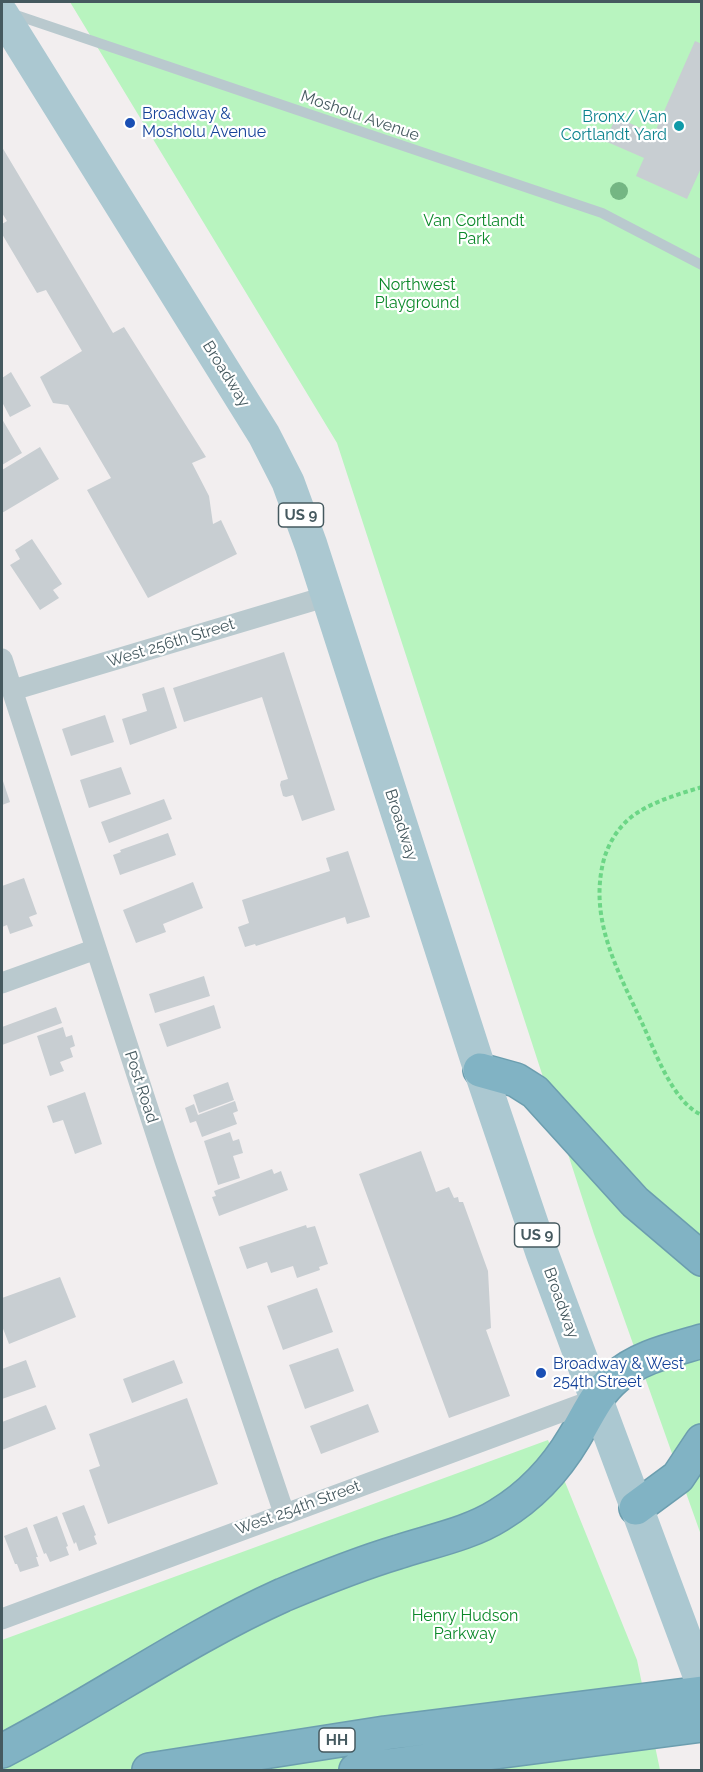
<!DOCTYPE html>
<style>
body{margin:0}
#map{position:relative;width:703px;height:1772px;overflow:hidden;background:#f2eeef;font-family:Raleway,sans-serif}
canvas{display:block}
.frame{position:absolute;inset:0;border:3px solid #45595f;pointer-events:none}
</style>
<div id="map">
<canvas width="703" height="1772"></canvas>
<div class="frame"></div>
</div>
<script>
const context = document.querySelector('canvas').getContext('2d');
context.lineJoin = 'round';
function fillPath(path, color) { context.fillStyle = color; context.fill(path, 'evenodd'); }
function trace(path, color, width, dash) { context.strokeStyle = color; context.lineWidth = width; context.lineCap = dash ? 'butt' : 'round'; context.setLineDash(dash || []); context.stroke(path); }
function label(font, color, halo, rows, align = 'center') {
  context.font = font + ' Raleway,sans-serif'; context.lineWidth = 4.5; context.setLineDash([]); context.textBaseline = 'middle'; context.strokeStyle = halo; context.fillStyle = color; for (const [text, x, y, turn = 0] of rows) {
    context.save(); context.translate(x, y); context.rotate((+turn || 0) * Math.PI / 180); context.textAlign = isNaN(turn) ? turn : align; if (halo) context.strokeText(text, 0, 0); context.fillText(text, 0, 0); context.restore();
  }
}
const green = new Path2D(`
 M70,2H701V1535L594,1234L337,443Z
 M548,1440L637,1660L660,1770H2V1640Z`);
const building = new Path2D(`
 M695,41L702,44V166L687,199L636,176L644,158L605,141L616,117L654,134Z
 M2,147L113,333L124,327L206,457L192,463L209,496L213,524L221,520L237,554L148,598L87,490L111,478L68,405L53,403L40,377L82,351L46,290L37,293L2,234V224L7,221L2,213Z
 M11,372L31,406L10,417L2,402V378Z
 M2,419L22,453L2,465Z
 M40,447L59,479L2,513V470Z
 M32,539L62,584L53,590L59,598L40,610L10,565L20,559L15,550Z
 M284,652L335,810L302,821L293,795L286,797L283,796L280,785L281,781L288,779L262,697L184,722L173,688Z
 M164,687L177,728L130,745L122,719L147,711L142,694Z
 M105,715L114,742L71,756L62,729Z
 M121,767L131,794L89,808L80,780Z
 M2,778L10,802L2,805Z
 M164,799L172,819L109,843L101,822Z
 M168,833L176,855L120,875L113,855L121,852L120,850Z
 M348,851L370,917L347,924L345,917L256,946L255,944L245,947L238,927L249,923L242,900L330,871L326,858Z
 M24,878L37,914L29,917L33,926L10,934L7,925L2,927V886Z
 M193,882L203,908L163,924L166,932L136,943L123,910Z
 M204,976L210,996L155,1013L149,994Z
 M214,1005L221,1028L167,1047L159,1024Z
 M56,1007L62,1023L2,1045V1027Z
 M63,1027L66,1037L72,1035L75,1046L70,1048L73,1057L60,1062L64,1071L50,1076L37,1036Z
 M228,1082L234,1100L199,1113L193,1095Z
 M85,1092L102,1144L75,1154L63,1120L53,1123L47,1106Z
 M235,1101L238,1111L233,1113L237,1124L202,1137L196,1121L190,1123L185,1108L194,1104L198,1115Z
 M230,1132L233,1141L239,1139L243,1153L233,1156L240,1178L218,1185L204,1141Z
 M421,1151L436,1192L449,1187L454,1198L458,1197L459,1202H463L488,1271L491,1328L486,1330L510,1396L449,1418L359,1174Z
 M272,1169L274,1174L281,1171L288,1190L219,1216L212,1197L216,1196L214,1191Z
 M306,1225L307,1228L315,1226L328,1264L319,1267L320,1270L297,1278L293,1266L271,1273L267,1262L247,1269L239,1247Z
 M60,1277L76,1317L9,1344L2,1326V1298Z
 M317,1288L333,1332L283,1350L267,1306Z
 M338,1348L354,1391L305,1409L289,1365Z
 M26,1360L36,1387L2,1399V1369Z
 M174,1360L183,1383L132,1403L123,1379Z
 M187,1398L218,1484L108,1524L89,1470L100,1466L89,1434Z
 M368,1404L379,1432L321,1454L310,1426Z
 M46,1405L56,1429L2,1450V1422Z
 M84,1505L96,1535L94,1536L97,1544L79,1551L76,1542L74,1544L62,1513Z
 M57,1516L68,1546L66,1547L69,1555L50,1562L46,1553L44,1554L33,1525Z
 M27,1527L38,1557H36L39,1566L20,1572L17,1564H15L4,1536Z`);
const path = new Path2D(`
 M702,787C679,794 654,801 634,815C619,826 609,842 604,859C588,919 618,971 643,1025C655,1051 673,1103 702,1115`);
const service = new Path2D(`
 M10,13L602,213L702,265`);
const minor = new Path2D(`
 M2,659L165,1161L284,1513
 M13,690L328,596
 M2,983L96,949
 M2,1619L596,1399`);
const primary = new Path2D(`
 M2,14L264,435L288,482L311,545L480,1070L542,1253L702,1683`);
const motorway = new Path2D(`
 M480,1070L516,1080L535,1092L635,1202L702,1259
 M636,1508L678,1477L702,1441
 M2,1751C97,1702 185,1639 283,1595C321,1579 358,1564 398,1552C431,1541 469,1534 499,1515C532,1495 555,1470 574,1438C587,1417 596,1394 615,1378C638,1357 672,1350 702,1341
 M149,1770L385,1733L702,1693
 M356,1770L702,1725`);
const trees = [
 [619,191]
];
const markers = [
 [130,123,6,"#1a4fb4"],
 [679,126,6,"#0f9aa8"],
 [541,1373,6,"#1a4fb4"]
];
const shields = [
 [301,515,45],
 [537,1235,45],
 [337,1740,36]
];
const shieldNames = [
 ["US 9",301,515],
 ["US 9",537,1235],
 ["HH",337,1740]
];
const transitNames = [
 ["Broadway &",142,114],
 ["Mosholu Avenue",142,132],
 ["Broadway & West",553,1364],
 ["254th Street",553,1382]
];
const streetNames = [
 ["Mosholu Avenue",360,116,19],
 ["Broadway",226,374,58],
 ["West 256th Street",171,643,-17],
 ["Broadway",401,825,72],
 ["Post Road",141,1087,72],
 ["Broadway",561,1303,70],
 ["West 254th Street",298,1508,-20]
];
const cultureNames = [
 ["Bronx/ Van",667,117],
 ["Cortlandt Yard",667,135]
];
const parkNames = [
 ["Van Cortlandt",474,221],
 ["Park",474,239],
 ["Northwest",417,285],
 ["Playground",417,303],
 ["Henry Hudson",465,1616],
 ["Parkway",465,1634]
];
fillPath(green, '#b8f4bf');
fillPath(building, '#c8ced2');
trace(motorway, '#6c9eaf', 36);
trace(path, '#6cd686', 4, [4.5, 3]);
trace(service, '#b9c9ce', 10);
trace(minor, '#b9c9ce', 21);
trace(primary, '#abc8d1', 33);
trace(motorway, '#81b3c4', 33);
context.fillStyle = '#74b683';
for (const [x, y] of trees) { context.beginPath(); context.arc(x, y, 9, 0, 2 * Math.PI); context.fill(); }
for (const [x, y, r, color] of markers) { const dot = new Path2D(); dot.arc(x, y, r, 0, 2 * Math.PI); context.fillStyle = color; context.fill(dot); trace(dot, '#fff', 2); }
for (const [x, y, w] of shields) { const box = new Path2D(); box.roundRect(x - w / 2, y - 12, w, 24, 4.5); context.fillStyle = '#fff'; context.fill(box); trace(box, '#45595f', 1.5); }
label('bold 15px', '#45595f', null, shieldNames);
label('16px', '#164399', '#fff', transitNames, 'left');
label('16px', '#45595f', '#fff', streetNames);
label('16px', '#0d838f', '#fff', cultureNames, 'right');
label('16px', '#0c892a', '#fff', parkNames);
</script>
